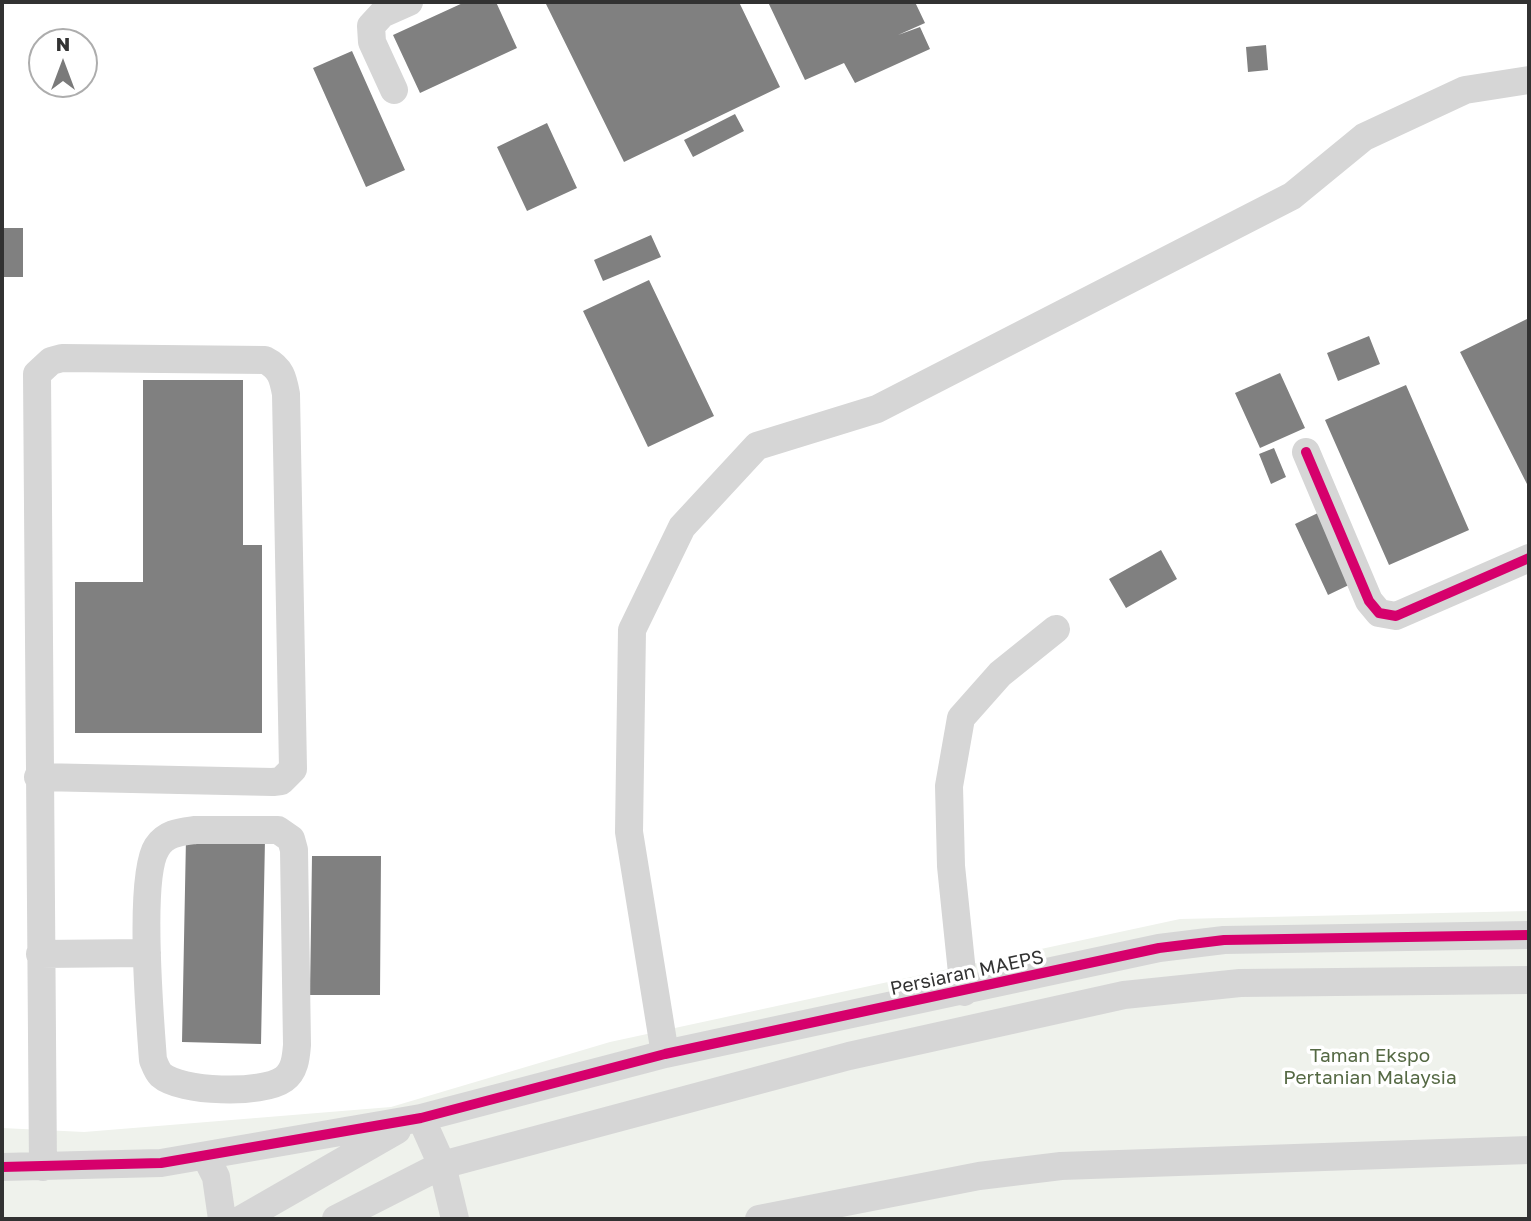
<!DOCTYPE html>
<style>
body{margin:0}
#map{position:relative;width:1531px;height:1221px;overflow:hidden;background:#fff;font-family:"Golos Text",sans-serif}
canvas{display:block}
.frame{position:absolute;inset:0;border:4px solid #323232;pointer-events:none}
.north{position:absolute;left:28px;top:28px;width:70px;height:70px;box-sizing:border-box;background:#fff;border:2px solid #adadad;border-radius:50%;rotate:0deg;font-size:19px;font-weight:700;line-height:28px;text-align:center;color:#323232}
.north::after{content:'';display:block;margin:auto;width:24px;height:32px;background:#7a7a7a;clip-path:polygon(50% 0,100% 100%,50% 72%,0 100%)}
</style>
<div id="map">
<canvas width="1531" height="1221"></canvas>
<div class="frame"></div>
<div class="north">N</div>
</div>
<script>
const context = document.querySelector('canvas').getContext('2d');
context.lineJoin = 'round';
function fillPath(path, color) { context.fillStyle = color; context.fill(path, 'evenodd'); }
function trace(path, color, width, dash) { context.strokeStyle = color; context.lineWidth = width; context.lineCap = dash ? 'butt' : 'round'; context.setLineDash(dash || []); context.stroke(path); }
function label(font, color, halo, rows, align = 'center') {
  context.font = font + ' "Golos Text",sans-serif'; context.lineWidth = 7; context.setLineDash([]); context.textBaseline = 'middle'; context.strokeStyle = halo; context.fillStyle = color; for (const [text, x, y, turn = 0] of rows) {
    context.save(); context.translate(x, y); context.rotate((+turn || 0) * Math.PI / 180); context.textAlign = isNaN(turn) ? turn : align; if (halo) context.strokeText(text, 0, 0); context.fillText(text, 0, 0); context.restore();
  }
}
const green = new Path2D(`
 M1529,911V1219H2V1128L84,1132L391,1107L610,1042L1180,919Z`);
const building = new Path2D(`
 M465,2H496L517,48L420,93L393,35Z
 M545,2H739L780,87L624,162Z
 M768,2H915L925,23L898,35L920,27L930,49L855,83L844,63L805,80Z
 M1266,45L1268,70L1248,72L1246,47Z
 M352,51L405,170L366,187L313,68Z
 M735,114L744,131L693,157L684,140Z
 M547,123L577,188L527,211L497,147Z
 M2,228H23V277H2Z
 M651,235L661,257L603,281L594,260Z
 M649,280L714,416L648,447L583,311Z
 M1529,318V488L1460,352Z
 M1369,336L1380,364L1338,381L1327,353Z
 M1280,373L1305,428L1260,448L1235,393Z
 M143,380H243V545H262V733H75V582H143Z
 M1406,385L1469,530L1389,565L1325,420Z
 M1274,448L1286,477L1271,484L1259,454Z
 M1320,512L1353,583L1328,595L1295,524Z
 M1161,550L1177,579L1126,608L1109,579Z
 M186,838L265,839L261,1044L182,1042Z
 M312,856H381L380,995H310Z`);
const minor = new Path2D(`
 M394,90L372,42L371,26L382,14L409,2
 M1306,452L1369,601L1379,613L1396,616L1529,558
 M38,777L273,782L281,781L293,769L286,394C283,378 281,368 265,360L62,358L51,361L37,374L43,1167
 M195,830H278L291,839L294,850L297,1045C296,1057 295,1071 284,1079C262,1095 180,1092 161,1075C157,1071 155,1065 153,1060C150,1020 138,876 157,847C166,833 180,832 195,830Z
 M40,954L147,953
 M964,992L951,866L949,786L961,718L1000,674L1056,629
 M665,1054L629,832L632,630L682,527L757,446L877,409L1292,196L1364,137L1465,90L1529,80
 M421,1118L442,1165L849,1056L1124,995L1240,983L1529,980
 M206,1157L216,1177L222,1219
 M2,1167L161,1163L421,1118L665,1054L1159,948L1224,940L1529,935
 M242,1219L397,1130
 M336,1219L442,1165L455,1219
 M759,1219L979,1176L1061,1166L1529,1150`);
const cycleway = new Path2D(`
 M1306,452L1369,601L1379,613L1396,616L1529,558
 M2,1167L161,1163L421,1118L665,1054L1159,948L1224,940L1529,935`);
const streetNames = [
 ["Persiaran MAEPS",967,973,-12]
];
const parkNames = [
 ["Taman Ekspo",1370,1056],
 ["Pertanian Malaysia",1370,1078]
];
fillPath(green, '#eff2ec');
fillPath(building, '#808080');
trace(minor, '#d6d6d6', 28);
trace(cycleway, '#d6006c', 10);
label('19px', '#323232', '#fff', streetNames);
label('19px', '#556944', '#fff', parkNames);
</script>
